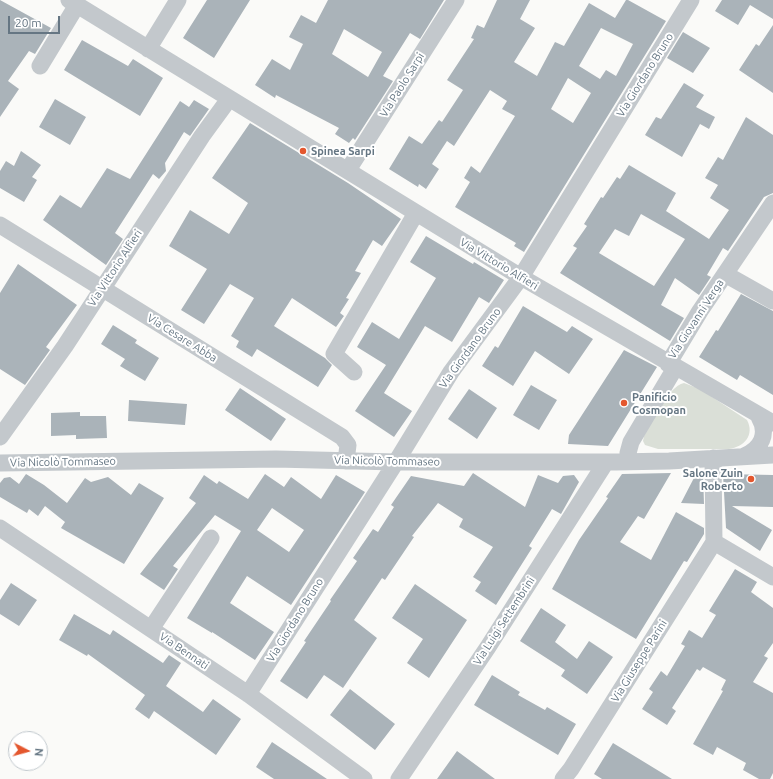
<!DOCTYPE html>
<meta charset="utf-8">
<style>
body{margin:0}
#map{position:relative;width:773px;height:779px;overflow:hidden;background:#fafaf8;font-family:Ubuntu,sans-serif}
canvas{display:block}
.north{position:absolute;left:8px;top:731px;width:40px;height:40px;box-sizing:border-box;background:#fff;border:1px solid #c1c8cd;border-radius:50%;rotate:96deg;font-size:11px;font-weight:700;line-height:16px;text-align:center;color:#657683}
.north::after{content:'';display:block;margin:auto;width:14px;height:18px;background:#e4572e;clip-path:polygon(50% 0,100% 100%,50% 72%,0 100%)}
.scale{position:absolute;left:8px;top:16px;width:52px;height:18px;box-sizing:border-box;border:2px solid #657683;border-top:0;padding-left:5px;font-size:12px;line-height:14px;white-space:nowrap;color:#657683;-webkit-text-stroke:3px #fff;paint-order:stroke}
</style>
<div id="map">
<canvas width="773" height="779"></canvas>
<div class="north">N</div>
<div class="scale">20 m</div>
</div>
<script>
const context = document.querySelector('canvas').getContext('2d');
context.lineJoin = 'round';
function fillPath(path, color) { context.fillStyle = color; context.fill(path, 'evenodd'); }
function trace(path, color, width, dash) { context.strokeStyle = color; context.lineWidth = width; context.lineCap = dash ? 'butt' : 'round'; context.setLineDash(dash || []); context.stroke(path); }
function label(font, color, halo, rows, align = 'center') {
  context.font = font + ' Ubuntu,sans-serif'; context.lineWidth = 4; context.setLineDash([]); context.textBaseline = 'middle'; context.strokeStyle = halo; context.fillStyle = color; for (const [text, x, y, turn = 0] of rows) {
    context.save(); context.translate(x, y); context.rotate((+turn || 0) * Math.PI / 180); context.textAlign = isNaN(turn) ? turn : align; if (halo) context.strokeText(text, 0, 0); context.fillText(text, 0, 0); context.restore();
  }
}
const green = new Path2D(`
 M684,383L700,389L747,420C755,435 744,447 729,449H658L645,445L643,441L644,436C653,422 667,387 684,383Z`);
const building = new Path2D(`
 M0,0L51,28L35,54L29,51L8,81L19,89L0,117Z
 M207,0H250L214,58L183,38Z
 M328,0H444L420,39L410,33L383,76L393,81L355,140L353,138L349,143L335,134L339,128L276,95L275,98L255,85L272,59L290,70L303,44L289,37L301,15L316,23ZM344,29L382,52L368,77L332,54Z
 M497,0H530L520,19L535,28L514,62L537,76L555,42L564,46L589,3L615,18L626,0H628L666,21L524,252L514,246L516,243L455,207L470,182L464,178L471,166L480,173L515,116L502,109L507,101L490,90L454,146L447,141L432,164L439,169L426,189L419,184L418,187L389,169L409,136L422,144L439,120L442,122L463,90L447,80L474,39L471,38L477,25L484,28ZM601,28L633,44L616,76L606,70L600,79L579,66ZM568,78L591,93L573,123L551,109Z
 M722,0H773V19L750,5L738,25L715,11Z
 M773,25V93L739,70L756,44L759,46Z
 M683,32L710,48L693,73L667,58Z
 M82,40L128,66L133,59L163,78L140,116L64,70Z
 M684,83L704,95L696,107L715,117L709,129L700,124L682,157L645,135L656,117L661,119Z
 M55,99L86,117L70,145L39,127Z
 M194,100L209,109L190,136L184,132L165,163L166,171L159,179L153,174L115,233L123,239L106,265L43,220L60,195L81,208L107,168L130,179L180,101L189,107Z
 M746,117L773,135V193L764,197L728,251L723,248L707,275L711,277L699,295L675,278L661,305L684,318L670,341L560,273L577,248L573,246L587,226L584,224L601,197L603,198L617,177L620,179L629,165L676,193L666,211L709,239L729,210L710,198L718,185L705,178L718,157L723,160ZM641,214L685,239L654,286L599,253L615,229L629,236Z
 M250,123L348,183L401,219L382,246L373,240L355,271L361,273L346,298L349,299L340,313L344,316L336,327L292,298L274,326L325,358L332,365L318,387L257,349L252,357L236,347L239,341L231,336L254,298L230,284L204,324L181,310L207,269L169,246L190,210L229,234L248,203L212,178Z
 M21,151L41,165L32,177L37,180L24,202L0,188V171L6,161L14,166Z
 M426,236L473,264L474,262L504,280L489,303L479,297L452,342L425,326L384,393L412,411L394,437L355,411L386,365L357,347L372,322L399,339L436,278L410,262Z
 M18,264L77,305L46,347L50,350L25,385L0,369V293Z
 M741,294L773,311V395L740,375L737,380L699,357L716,330L718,331Z
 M523,306L567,332L572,326L593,339L569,374L535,351L513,386L482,366L495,346L498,348Z
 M113,325L137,340L135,343L159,358L145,381L120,366L125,359L101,344Z
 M624,350L657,367L608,446L568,444L569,435Z
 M531,385L557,400L539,430L513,415Z
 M240,388L286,419L271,441L225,410Z
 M469,389L497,408L477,439L448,419Z
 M129,400L187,404L185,425L128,421Z
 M80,412V416H106L107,438L76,439V435L51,436V413Z
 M473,473L525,507L538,475L558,483L563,476L574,475L579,482L561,514L552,509L529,546L532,548L496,605L475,591L481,582L473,577L493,547L459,527L463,519L438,503L412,536L414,537L385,580L382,578L354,620L377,638L343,688L324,675L307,699L280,681L306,642L304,641L331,601L330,600L357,561L353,558L373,529L378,532L394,507L391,505L411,476L464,486Z
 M671,473L644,519L638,516L620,542L651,560L676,512L704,528V534L687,562L684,561L636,639L552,589L579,540L608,498L606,497L622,474Z
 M26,474L44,485L67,503L85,478L91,482L108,477L131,495L139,483L164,498L124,564L61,528L65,522L45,506L38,516L29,509L27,513L0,497V483L4,478L10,477L19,484Z
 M265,474L284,487L291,477L321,499L336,475L365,492L291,605L247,576L230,603L274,632L255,660L212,632V633L187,618L241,531L215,515L173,566L178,569L164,590L140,574L196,503L189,498L204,475L217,484L219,481L248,499ZM272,508L304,530L289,552L257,530Z
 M696,474H703L704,504L681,503Z
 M723,474L773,475V507L732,506L772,530L760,551L726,528Z
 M735,569L757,582L751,592L773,608V643L764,656L768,658L753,682L773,693V773L770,779H759L743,770L746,763L717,747L713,755L693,744L723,691L721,690L726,680L703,667L700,671L697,669L672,708L676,711L667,725L642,709L653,692L649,689L661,671L667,676L685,646L681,644L689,630L702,638L716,615L709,611Z
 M11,583L37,600L19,626L0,614V600Z
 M415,584L467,620L429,678L407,663L423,639L392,618Z
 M541,608L566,625L555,642L577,659L589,641L613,657L587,694L561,676L565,670L520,641Z
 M74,614L110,635L113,630L163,663L169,655L181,663L166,686L203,712L213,699L241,719L216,755L154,711L149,719L135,709L145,695L88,654L87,656L59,640Z
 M492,675L520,692L518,695L545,710L547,707L576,724L558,755L474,705Z
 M350,689L395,724L375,750L330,715Z
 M272,742L327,779H274L256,767Z
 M613,743L672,779H602L594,774Z
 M457,751L495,779H437Z`);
const street = new Path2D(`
 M69,0L521,277L773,423
 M148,49L178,0
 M40,66L77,5
 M348,170L456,0
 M0,225L342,437L348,445L346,461
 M725,274L773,301
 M668,364L700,311L773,203
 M354,372L334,354L416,213
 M0,437L65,346L202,136L229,99
 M744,456C761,449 769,434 759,417
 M629,461L628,453L631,442L675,368
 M0,463L276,459L396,462H616L669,461L773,455
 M0,528L248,694L364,779
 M714,542L773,577
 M151,629L211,538
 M248,694L396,462L451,372L521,277L691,0
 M399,779L488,647L606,462
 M563,779L571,769L714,542L713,458`);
const markers = [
 [303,151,4,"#e4572e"],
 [624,403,4,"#e4572e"],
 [751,479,4,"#e4572e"]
];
const streetNames = [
 ["Via Giordano Bruno",645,75,-58],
 ["Via Paolo Sarpi",402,85,-58],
 ["Via Vittorio Alfieri",499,264,31],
 ["Via Vittorio Alfieri",115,268,-57],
 ["Via Giovanni Verga",696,319,-57],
 ["Via Cesare Abba",182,338,32],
 ["Via Giordano Bruno",470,348,-54],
 ["Via Nicolò Tommaseo",387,461,1],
 ["Via Nicolò Tommaseo",63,462,-1],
 ["Via Giordano Bruno",295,620,-58],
 ["Via Luigi Settembrini",504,621,-57],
 ["Via Bennati",184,651,34],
 ["Via Giuseppe Parini",639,661,-58]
];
const poiNames = [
 ["Spinea Sarpi",311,151],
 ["Panificio",632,397],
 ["Cosmopan",632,410],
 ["Salone Zuin",743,473,"right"],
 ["Roberto",743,486,"right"]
];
fillPath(green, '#dadfd7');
fillPath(building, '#aab3b9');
trace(street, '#c3c8cc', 17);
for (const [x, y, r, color] of markers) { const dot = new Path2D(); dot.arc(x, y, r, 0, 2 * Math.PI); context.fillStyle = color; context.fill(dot); trace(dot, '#fff', 1.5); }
label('11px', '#657683', '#fff', streetNames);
label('bold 11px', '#657683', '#fff', poiNames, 'left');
</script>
